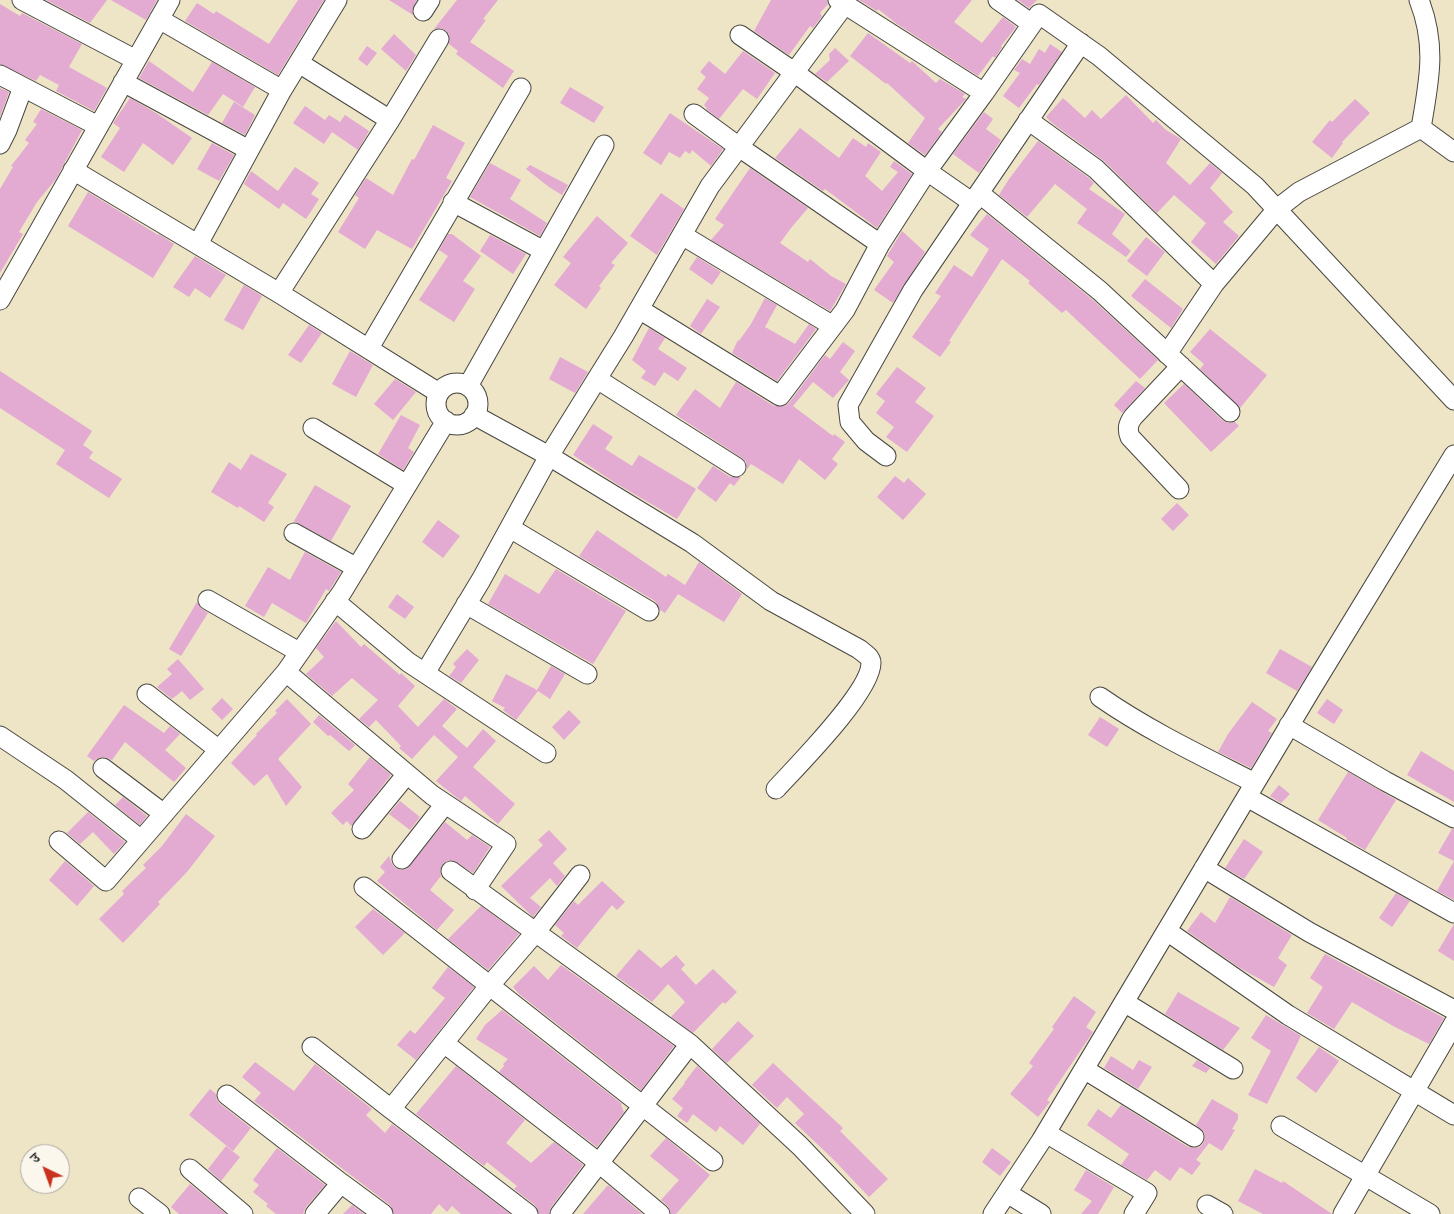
<!DOCTYPE html>
<meta charset="utf-8">
<style>
body{margin:0}
#map{position:relative;width:1454px;height:1214px;overflow:hidden;background:#eee4c6;font-family:"Old Standard TT","Noto Serif Devanagari",serif}
canvas{display:block}
.north{position:absolute;left:20px;top:1144px;width:50px;height:50px;box-sizing:border-box;background:#fbf7ec;border:1px solid #a8a59f;border-radius:50%;rotate:318deg;font-size:14px;font-weight:700;line-height:20px;text-align:center;color:#2b2b2b}
.north::after{content:'';display:block;margin:auto;width:18px;height:22px;background:#c8321e;clip-path:polygon(50% 0,100% 100%,50% 72%,0 100%)}
</style>
<div id="map">
<canvas width="1454" height="1214"></canvas>
<div class="north">उ</div>
</div>
<script>
const context = document.querySelector('canvas').getContext('2d');
context.lineJoin = 'round';
function fillPath(path, color) { context.fillStyle = color; context.fill(path, 'evenodd'); }
function trace(path, color, width, dash) { context.strokeStyle = color; context.lineWidth = width; context.lineCap = dash ? 'butt' : 'round'; context.setLineDash(dash || []); context.stroke(path); }
const building = new Path2D(`
 M46,0H107L90,23Z
 M111,0H157L146,20Z
 M298,0H324L278,75L185,21L197,3L214,14L216,11L269,44Z
 M389,0H417L412,10L413,15Z
 M457,0H498L483,19L486,20L470,42L514,71L503,88L456,54L458,51L449,44V34L445,30L440,28L434,29Z
 M771,0H827L828,4L820,13L822,16L813,28L810,26L789,55L754,31Z
 M859,0H972L954,22L982,43L1003,17L1016,27L1001,46L1002,47L995,58L993,56L978,76L897,24L878,9L877,11Z
 M1018,0H1037L1029,8Z
 M0,4L20,16L22,13L82,44L69,67L107,88L94,111L56,91L59,85L40,75L36,81L0,64Z
 M868,33L910,63L912,61L936,83L940,79L965,94L962,97L966,99L938,129L942,132L925,155L908,143L925,118L887,83L886,84L850,56Z
 M394,34L416,55L406,71L381,49Z
 M1050,44L1062,52L1039,85L1037,84L1019,108L1003,96L1020,73L1014,70L1022,59L1030,64L1039,49L1045,53Z
 M367,46L377,53L367,66L358,59Z
 M835,48L849,61L827,82L815,74L830,60L829,54Z
 M743,51L775,73L757,99L743,89L719,119L706,109L707,108L704,105L709,98L697,89L706,77L700,72L709,61L725,74Z
 M149,61L193,92L212,62L255,87L243,107L223,94L208,115L139,78Z
 M570,87L604,107L594,123L560,103Z
 M0,88L9,92L0,117Z
 M1126,95L1153,123L1156,120L1166,130L1181,139L1166,163L1190,185L1210,163L1222,173L1210,188L1233,212L1223,222L1239,236L1216,264L1191,242L1206,223L1174,195L1157,213L1104,161L1052,123L1046,117L1063,98L1085,118L1092,110L1101,119Z
 M130,98L156,113L192,138L173,165L143,143L124,172L101,157L120,128L113,123Z
 M1355,99L1370,113L1342,142L1343,143L1332,158L1312,142L1330,120L1332,122Z
 M234,102L255,115L245,135L222,123Z
 M305,106L325,120L329,115L340,122L345,115L369,131L358,150L332,132L324,144L293,123Z
 M41,109L82,130L56,179L37,202L19,232L23,234L0,273V189L13,167L11,166L29,143L25,140L37,124L33,122Z
 M984,112L993,119L986,129L1001,140L979,173L953,154Z
 M670,113L723,149L711,166L692,150L690,154L685,151L680,158L669,152L661,165L643,153Z
 M433,125L465,143L446,178L452,181L412,249L377,230L365,249L338,232L359,198L355,195L366,178L393,195L412,159L414,160Z
 M800,128L839,158L853,138L866,147L868,143L881,152L865,176L882,191L898,172L890,167L894,161L912,174L877,228L825,189L823,191L775,158Z
 M1038,141L1089,178L1094,183L1089,189L1125,214L1112,234L1131,251L1126,257L1077,223L1087,209L1055,184L1027,217L999,195L1009,179Z
 M212,143L234,155L219,181L197,169Z
 M490,163L521,180L510,199L547,223L540,236L470,197Z
 M530,165L568,185L562,195L549,187L526,169Z
 M295,167L319,183L311,194L319,199L306,219L283,203L279,209L244,184L251,171L278,191Z
 M750,168L808,208L791,228L780,243L808,262L810,259L831,276L846,284L830,311L711,240L724,225L715,219Z
 M88,192L158,235L159,234L174,244L153,278L68,226Z
 M661,193L684,209L657,255L630,236Z
 M987,214L1093,300L1158,360L1140,379L1066,310L1062,313L1028,283L1030,281L1002,259L949,341L951,342L940,357L912,337L941,296L935,293L954,265L972,277L989,249L970,235Z
 M597,216L628,243L611,263L615,265L599,286L601,288L586,309L554,285L571,263L563,257Z
 M902,231L925,252L893,303L874,290L894,262L887,256Z
 M448,234H452L481,256L463,281L475,289L454,322L419,300L448,256L439,250Z
 M490,235L526,254L513,274L480,251Z
 M1146,237L1165,252L1147,276L1127,261Z
 M195,256L226,275L210,298L195,288L189,297L173,287Z
 M697,257L721,272L712,285L689,269Z
 M1145,279L1183,309L1171,328L1131,296Z
 M244,285L262,296L243,330L224,320Z
 M765,298L777,305L765,327L795,344L809,324L816,329L777,381L732,353L738,340L739,341L751,324Z
 M707,299L720,307L701,334L690,326Z
 M309,325L322,333L301,363L288,355Z
 M649,328L665,338L658,349L687,368L678,381L664,372L655,386L641,378L646,371L632,360Z
 M1210,329L1267,375L1240,408L1200,369L1204,364L1190,352Z
 M843,342L855,351L840,372L849,380L833,398L813,382L793,406L833,436L834,434L845,442L832,459L838,464L825,480L799,459L783,484L751,464L747,469L746,462L742,458L676,415L695,389L720,408L736,382L774,406H784L789,403L825,355L830,359Z
 M350,351L373,365L356,397L332,384Z
 M560,357L588,372L575,393L549,379Z
 M897,367L926,388L915,402L934,416L907,452L886,437L894,427L876,413L885,401L876,394Z
 M0,371L92,431L83,445L93,452L89,458L122,479L109,498L56,464L65,450L0,408Z
 M395,379L416,392L393,420L374,404Z
 M1136,381L1145,388L1122,413L1114,405Z
 M1184,384L1222,420L1228,423L1235,422L1239,426L1211,452L1164,403Z
 M401,415L420,425L408,448L414,452L403,470L378,454Z
 M593,424L613,437L605,449L632,466L639,455L696,489L677,519L617,484L573,455Z
 M251,454L287,474L268,503L274,507L264,522L239,506L238,508L211,492L229,462L241,470Z
 M713,466L730,477H741L734,486L730,483L716,502L697,488Z
 M895,476L904,483L908,478L926,494L903,520L877,497Z
 M315,485L351,506L331,541L294,521Z
 M1177,503L1189,515L1173,531L1161,519Z
 M438,520L460,536L443,558L422,542Z
 M597,530L666,577L668,574L685,585L699,562L742,594L724,622L678,594L665,613L660,610L655,601L579,556Z
 M305,552L341,572L329,591L326,589L306,623L272,603L264,617L245,606L268,567L290,580Z
 M556,569L626,611L593,664L488,604L505,574L539,594Z
 M397,594L414,607L405,619L388,607Z
 M197,602L202,609L208,613L181,656L169,649Z
 M336,621L361,647L364,644L400,675L401,673L415,686L398,706L418,727L444,699L457,709L442,726L467,748L483,729L496,741L473,767L515,804L498,824L465,796L461,801L436,781L458,757L434,735L412,759L399,748L401,746L376,720L369,727L359,719L378,700L352,678L332,696L306,674L324,657L316,648Z
 M467,649L479,660L461,683L449,676L456,667L453,664Z
 M1280,649L1312,667L1297,691L1266,673Z
 M178,659L204,689L190,700L182,691L172,699L157,687L172,674L167,669Z
 M551,666L565,674L550,699L538,691L516,720L503,710L505,708L492,701L506,674L537,690Z
 M222,698L233,709L222,720L211,709Z
 M287,699L311,724L278,759L302,787L286,806L267,774L254,786L231,763L257,735L256,734L277,713L275,711Z
 M1327,699L1343,710L1334,724L1317,713Z
 M1252,702L1277,719L1268,731L1272,733L1251,768L1218,752L1228,734Z
 M124,705L164,733L170,726L180,734L165,750L186,768L174,782L125,742L112,760L104,757L98,758L94,761L87,756Z
 M569,710L581,722L564,740L552,727Z
 M319,715L355,745L349,751L330,735L328,736L313,722Z
 M1100,717L1119,729L1107,747L1088,735Z
 M1421,751L1454,771V802L1407,775Z
 M370,757L391,775L351,826L347,821L343,825L331,813L354,790L348,784Z
 M1348,772L1396,800L1365,850L1346,839L1347,838L1318,820Z
 M1279,785L1290,794L1281,803L1270,796Z
 M123,797L147,816L140,825L115,805Z
 M400,801L420,817L410,830L389,814Z
 M88,812L125,842L114,854L93,832L80,844L67,833Z
 M186,814L215,836L187,872L158,902L160,904L123,943L99,919L124,894L122,891L146,868L143,865L162,846Z
 M445,822L467,840L472,835L490,847L473,873L453,860L447,861L442,865L440,870L441,876L430,890L454,910L437,930L377,881L385,872L380,867L389,856L392,864L395,868L401,870L407,869Z
 M1452,829H1454V900L1437,891L1454,861L1438,853Z
 M549,830L567,849L553,863L565,876L557,886L550,878L530,898L541,907L533,917L501,886L543,845L538,840Z
 M1244,839L1263,852L1244,879L1225,868Z
 M65,861L94,886L77,906L49,880Z
 M602,881L625,902L617,910L612,905L577,948L561,936L564,933L555,925L574,901L578,905Z
 M1396,893L1410,901L1392,927L1379,918Z
 M1230,897L1292,935L1278,958L1287,965L1274,987L1240,968L1187,931L1201,912L1215,923Z
 M481,906L519,934L488,970L448,939Z
 M373,909L405,933L383,955L355,927Z
 M1454,924V961L1438,951Z
 M639,949L661,968L676,955L685,965L681,969L696,985L713,969L737,992L725,1004L723,1002L693,1033L671,1017L685,1002L668,984L652,1002L616,976Z
 M1325,954L1444,1018L1429,1044L1393,1026L1352,1002L1334,1029L1307,1013L1323,987L1310,978Z
 M561,965L674,1046L641,1090L519,994L513,987L534,966L548,980Z
 M448,967L474,987L416,1060L397,1045L410,1030L415,1034L445,998L432,988Z
 M1178,992L1240,1028L1223,1050L1165,1014Z
 M1074,996L1096,1012L1086,1027L1093,1032L1047,1100L1050,1102L1038,1117L1010,1094L1033,1066L1029,1063L1054,1029L1052,1027Z
 M502,1010L622,1104L621,1105L624,1112L597,1147L499,1072L504,1066L503,1064L508,1059L476,1039L485,1025Z
 M1266,1015L1301,1036L1267,1104L1248,1095L1271,1051L1251,1038Z
 M738,1021L754,1036L727,1063L712,1049Z
 M1319,1047L1339,1061L1316,1093L1296,1078Z
 M1111,1056L1133,1070L1139,1060L1152,1067L1138,1089L1104,1068Z
 M1197,1060L1210,1068L1206,1073L1192,1066Z
 M255,1062L294,1091L315,1064L372,1109L366,1115L385,1133L392,1124L510,1214H461L452,1206L447,1212L439,1204L431,1214H394L390,1205L254,1101L261,1093L242,1077Z
 M773,1063L843,1128L840,1131L888,1179L869,1197L833,1159L795,1123L804,1114L787,1097L777,1108L752,1085Z
 M456,1066L525,1120L506,1143L531,1163L554,1142L583,1165L551,1207L549,1214H539L535,1205L514,1189L517,1186L487,1162L484,1166L416,1114Z
 M697,1066L760,1124L743,1145L720,1126L716,1132L693,1114L687,1123L677,1116L683,1108L672,1099L685,1083H684Z
 M210,1089L216,1094L217,1100L220,1104L251,1128L233,1151L189,1115Z
 M1212,1099L1238,1114V1119L1232,1129L1235,1130L1222,1151L1209,1143L1196,1160L1201,1163L1192,1175L1180,1167L1170,1181L1155,1170L1147,1180L1121,1165L1129,1154L1087,1125L1098,1109L1111,1118L1121,1105L1188,1147L1194,1148L1200,1147L1204,1142L1205,1137L1204,1132L1196,1125Z
 M666,1138L710,1175L676,1214H671L668,1206L661,1200L679,1180L650,1156Z
 M226,1146L240,1157L221,1181L208,1169Z
 M277,1148L325,1185L306,1207L303,1214H276L266,1206L268,1204L253,1192L259,1185L253,1180Z
 M992,1148L1011,1162L1000,1176L982,1162Z
 M1255,1169L1282,1183L1283,1181L1332,1214H1263L1238,1201Z
 M1086,1170L1114,1187L1098,1214H1081L1092,1201L1074,1190Z
 M190,1184L226,1214H179L171,1207Z
 M608,1185L642,1214H583Z
 M352,1205L364,1214H343Z`);
const minor = new Path2D(`
 M22,0L136,60
 M838,0L984,93L1039,14L1099,56L1255,186L1454,400
 M998,0L1032,24
 M1419,0C1437,46 1429,81 1421,128
 M423,11L430,0
 M159,19L282,90L198,244
 M740,35L794,72L927,171L984,93
 M1081,43L979,193L1100,291L1230,412
 M299,63L390,120
 M0,75L98,126
 M123,82L249,150
 M282,90L337,0
 M694,114L739,147L880,244L927,171L973,203
 M1028,120L1096,169L1214,284
 M0,144L7,130L23,87
 M73,170L279,293L439,393
 M453,202L544,251
 M682,235L833,326
 M279,293L390,120L439,39
 M0,300L170,0
 M639,309L780,396L845,310L880,244
 M369,348L521,88
 M1167,354L1214,284L1277,209L1299,192L1421,128L1454,152
 M597,379L736,467
 M436 404a21 21 0 1 1 42 0a21 21 0 1 1-42 0Z
 M468,386L604,145
 M446,421L342,592L286,672L432,795L506,844L475,890
 M313,428L407,485
 M886,456L866,441L850,422L848,405L913,290L979,193
 M1179,489L1130,437C1127,429 1128,424 1133,417L1181,366
 M510,528L649,611
 M294,533L357,568
 M208,600L299,652
 M335,601L408,662L546,753
 M466,604L587,674
 M425,673L481,580L549,456L474,415
 M147,694L219,750
 M1100,697C1149,731 1202,756 1255,783
 M1289,725L1385,781L1454,818
 M0,736L66,780L141,840
 M103,768L164,814
 M776,789C797,766 871,692 871,663C871,657 864,653 859,649L771,601L692,543L549,456L623,337L710,186L845,4
 M1247,797L1454,913
 M362,829L407,774
 M59,841L106,881L286,672
 M402,859L445,804
 M1204,868L1309,932L1454,1010
 M451,871L690,1044L800,1146L865,1214
 M364,887L713,1161
 M1167,931L1288,1015L1454,1115
 M1124,1002L1233,1069
 M444,1043L599,1163L660,1214
 M312,1047L391,1109
 M1084,1069L1194,1137
 M227,1095L341,1183
 M1281,1126L1430,1214
 M1046,1133L1147,1193L1134,1214
 M190,1169L243,1214
 M1007,1193L1041,1214
 M139,1198L160,1214
 M1207,1205L1223,1214
 M315,1214L341,1183L383,1214
 M528,1214L391,1109L490,985L535,933L580,875
 M560,1214L690,1044
 M993,1214L1041,1141L1310,691L1454,455
 M1343,1214L1454,1023`);
fillPath(building, '#e3aad2');
trace(minor, '#484742', 21);
trace(minor, '#fff', 19);
</script>
